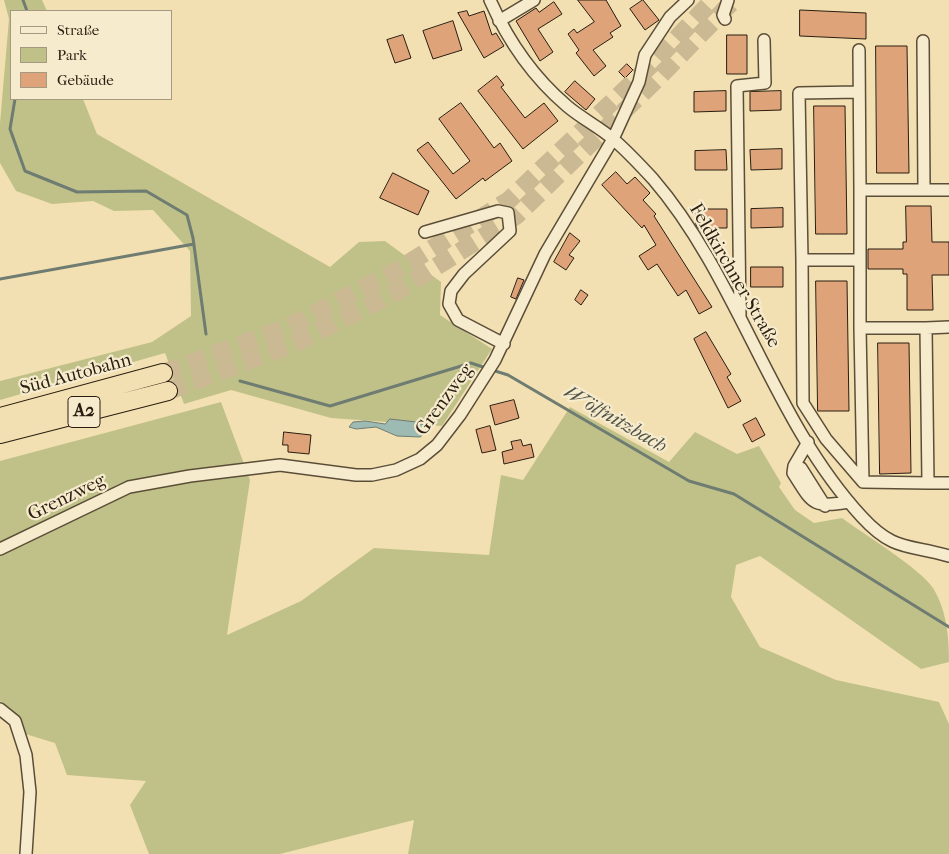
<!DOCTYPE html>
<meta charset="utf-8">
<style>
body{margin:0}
#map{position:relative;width:949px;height:854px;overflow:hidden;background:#f3e0b2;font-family:"IM FELL French Canon",serif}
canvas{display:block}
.legend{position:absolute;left:10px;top:10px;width:162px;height:90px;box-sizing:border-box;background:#f7ebcd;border:1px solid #a49981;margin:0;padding:6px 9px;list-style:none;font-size:15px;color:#281d10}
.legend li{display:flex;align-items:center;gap:10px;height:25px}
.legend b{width:25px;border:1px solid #a49981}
</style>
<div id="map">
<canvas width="949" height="854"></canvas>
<ul class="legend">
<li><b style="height:6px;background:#f7ebcd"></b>Straße</li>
<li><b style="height:14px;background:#c0c189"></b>Park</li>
<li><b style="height:14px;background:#dea378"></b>Gebäude</li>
</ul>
</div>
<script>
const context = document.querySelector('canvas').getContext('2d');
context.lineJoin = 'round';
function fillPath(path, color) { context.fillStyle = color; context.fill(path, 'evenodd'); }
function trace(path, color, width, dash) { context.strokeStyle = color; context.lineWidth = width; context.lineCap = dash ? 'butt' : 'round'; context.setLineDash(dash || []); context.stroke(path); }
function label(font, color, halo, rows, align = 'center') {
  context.font = font + ' "IM FELL French Canon",serif'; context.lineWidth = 4.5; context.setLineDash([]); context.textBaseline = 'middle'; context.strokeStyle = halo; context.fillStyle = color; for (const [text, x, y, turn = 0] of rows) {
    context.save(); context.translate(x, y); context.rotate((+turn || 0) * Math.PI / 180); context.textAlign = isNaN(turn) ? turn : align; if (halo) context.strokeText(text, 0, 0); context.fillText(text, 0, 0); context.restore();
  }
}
const green = new Path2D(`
 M4,0H42L47,11H11V99H83L97,134L330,267L359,242L385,241L441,282L440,315L492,349L442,426L331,418L231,390L184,404L165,353L0,400V381L152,342L191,316L190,251L153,210L114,211L93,201L52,204L16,191L0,163V123L9,19Z
 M221,402L250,480L227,635L301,601L374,548L489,555L501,475L523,480L570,407L669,462L695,432L737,454L759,446L781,483L779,487L795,510L814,523L842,518C862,533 921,569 933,588C947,611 949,637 949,662L921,669L760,556L736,565L731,597L760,647L836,680L939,702L949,724V854H408L414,820L280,854H149L130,805L146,781L67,775L55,743L22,733L12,710L0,701V461Z`);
const water = new Path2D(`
 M390,419L416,422L427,426L426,432L420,437L397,436L376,427L356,429L349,427L353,422L365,421L385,424Z`);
const stream = new Path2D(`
 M23,0L27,11
 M15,99L10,129L25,171L77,192L146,191L187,215L193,238L206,334
 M0,279L194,244
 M492,370L508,375L689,481L734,494L949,627
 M240,381L330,406L471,363L486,368`);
const building = new Path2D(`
 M578,0H606L621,26L610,33L613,37L593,50L606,66L594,76L576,53L579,50L568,34L574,29L577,33L594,22Z
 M643,0L659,20L645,30L630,9Z
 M554,2L562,14L538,29L553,52L540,61L516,21L536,8L539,12Z
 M800,10L866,13V39L800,36Z
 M467,11L469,16L484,11L492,35L496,33L504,46L484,58L458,13Z
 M453,21L462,50L433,59L423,31Z
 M403,35L411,58L395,63L387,40Z
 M727,35H747V74H727Z
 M876,46H907L909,173H877Z
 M627,64L633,70L625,78L619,72Z
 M497,76L504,85L501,87L525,118L544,103L558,121L523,149L478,91Z
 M575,81L595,99L586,110L565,92Z
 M726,91V111L694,112V92Z
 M781,91V110L750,111V92Z
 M461,103L494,148L500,143L512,161L485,181L483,178L456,199L417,150L428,142L453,174L470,161L439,119Z
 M814,106H845L847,234H816Z
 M782,149V169L751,170L750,150Z
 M726,150L727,170H695V151Z
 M616,172L627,184L635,177L650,193L643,200L656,214L654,216L712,307L699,314L686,290L678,296L657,264L648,270L639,256L656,245L644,225L642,228L602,185Z
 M393,173L429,191L418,215L380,198Z
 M906,206H931L932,242H949V275H932L933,310H907V274H903V269H868V249H903V242H906Z
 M783,208V227L751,228V209Z
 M696,209H727V228H698L696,225Z
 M570,233L580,241L569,255L574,258L566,270L554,262Z
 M751,267H783V287H751Z
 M518,278L524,280L516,299L511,297Z
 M816,281H847L849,411H818Z
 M581,290L588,295L581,305L575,300Z
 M706,332L731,374L727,377L741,401L728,408L694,339Z
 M878,343H909L911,473L880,474Z
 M514,400L519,418L495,425L490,406Z
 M756,418L765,435L752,442L743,425Z
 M490,426L496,450L482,453L476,430Z
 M284,432L311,435L309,454L288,452V445H283Z
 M521,440L523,446L531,444L534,457L504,464L502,452L513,449L511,442Z`);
const highwayTunnel = new Path2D(`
 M163,373L288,327L396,271L509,200L652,64L713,0
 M168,391L294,344L398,291L516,216L659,77L734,0`);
const minor = new Path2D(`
 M490,0C508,41 533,77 567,106C581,118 599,127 613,139C627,151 641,166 653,179C739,279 772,420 862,517C894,552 909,544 949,556
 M725,19L723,15L728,0
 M499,21L534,0
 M923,41L924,190
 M859,50L860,190
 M425,232L498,211L508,213L510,231L464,274L451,291L449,304L458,320L504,344
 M802,260L799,93L859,92
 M859,260H802L803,403L826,439L863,482
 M740,317L737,86L765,83L764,40
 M949,327L926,328L928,483H949
 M860,328L863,482L928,483
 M926,328H860V190H949
 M808,442L794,466L793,473C813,504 811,508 849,502
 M794,466L801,468L825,506
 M0,549L129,487L190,476L280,465L356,475H372L396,470L420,459L437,445L460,415L495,360L545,254L613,139L639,82L645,55L670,17L688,0
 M0,709L15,721L26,755L30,792L26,854`);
const highway = new Path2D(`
 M0,417L163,373
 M0,434L168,391`);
const shields = [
 [84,412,32]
];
const shieldNames = [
 ["A2",84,412]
];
const streetNames = [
 ["Feldkirchner Straße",734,276,60],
 ["Süd Autobahn",76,375,-15],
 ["Grenzweg",445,400,-54],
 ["Grenzweg",67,498,-26]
];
const waterNames = [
 ["Wölfnitzbach",615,420,30]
];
fillPath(green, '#c0c189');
fillPath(water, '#9dbbb3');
trace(water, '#6e7c72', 1);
trace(stream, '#6e7c72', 3);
fillPath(building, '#dea378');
trace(building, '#281d10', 1);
trace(highwayTunnel, '#cab992', 18, [18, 9]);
trace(minor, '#5b4e38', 14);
trace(highway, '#281d10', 20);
trace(minor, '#f7ebcd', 11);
trace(highway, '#f3e0b2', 18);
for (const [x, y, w] of shields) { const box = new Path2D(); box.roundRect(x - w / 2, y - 15.5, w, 31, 4); context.fillStyle = '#f7ebcd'; context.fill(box); trace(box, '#281d10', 1); }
label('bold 18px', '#281d10', null, shieldNames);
label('19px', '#281d10', '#f7ebcd', streetNames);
label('italic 20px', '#515449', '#f7ebcd', waterNames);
</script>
